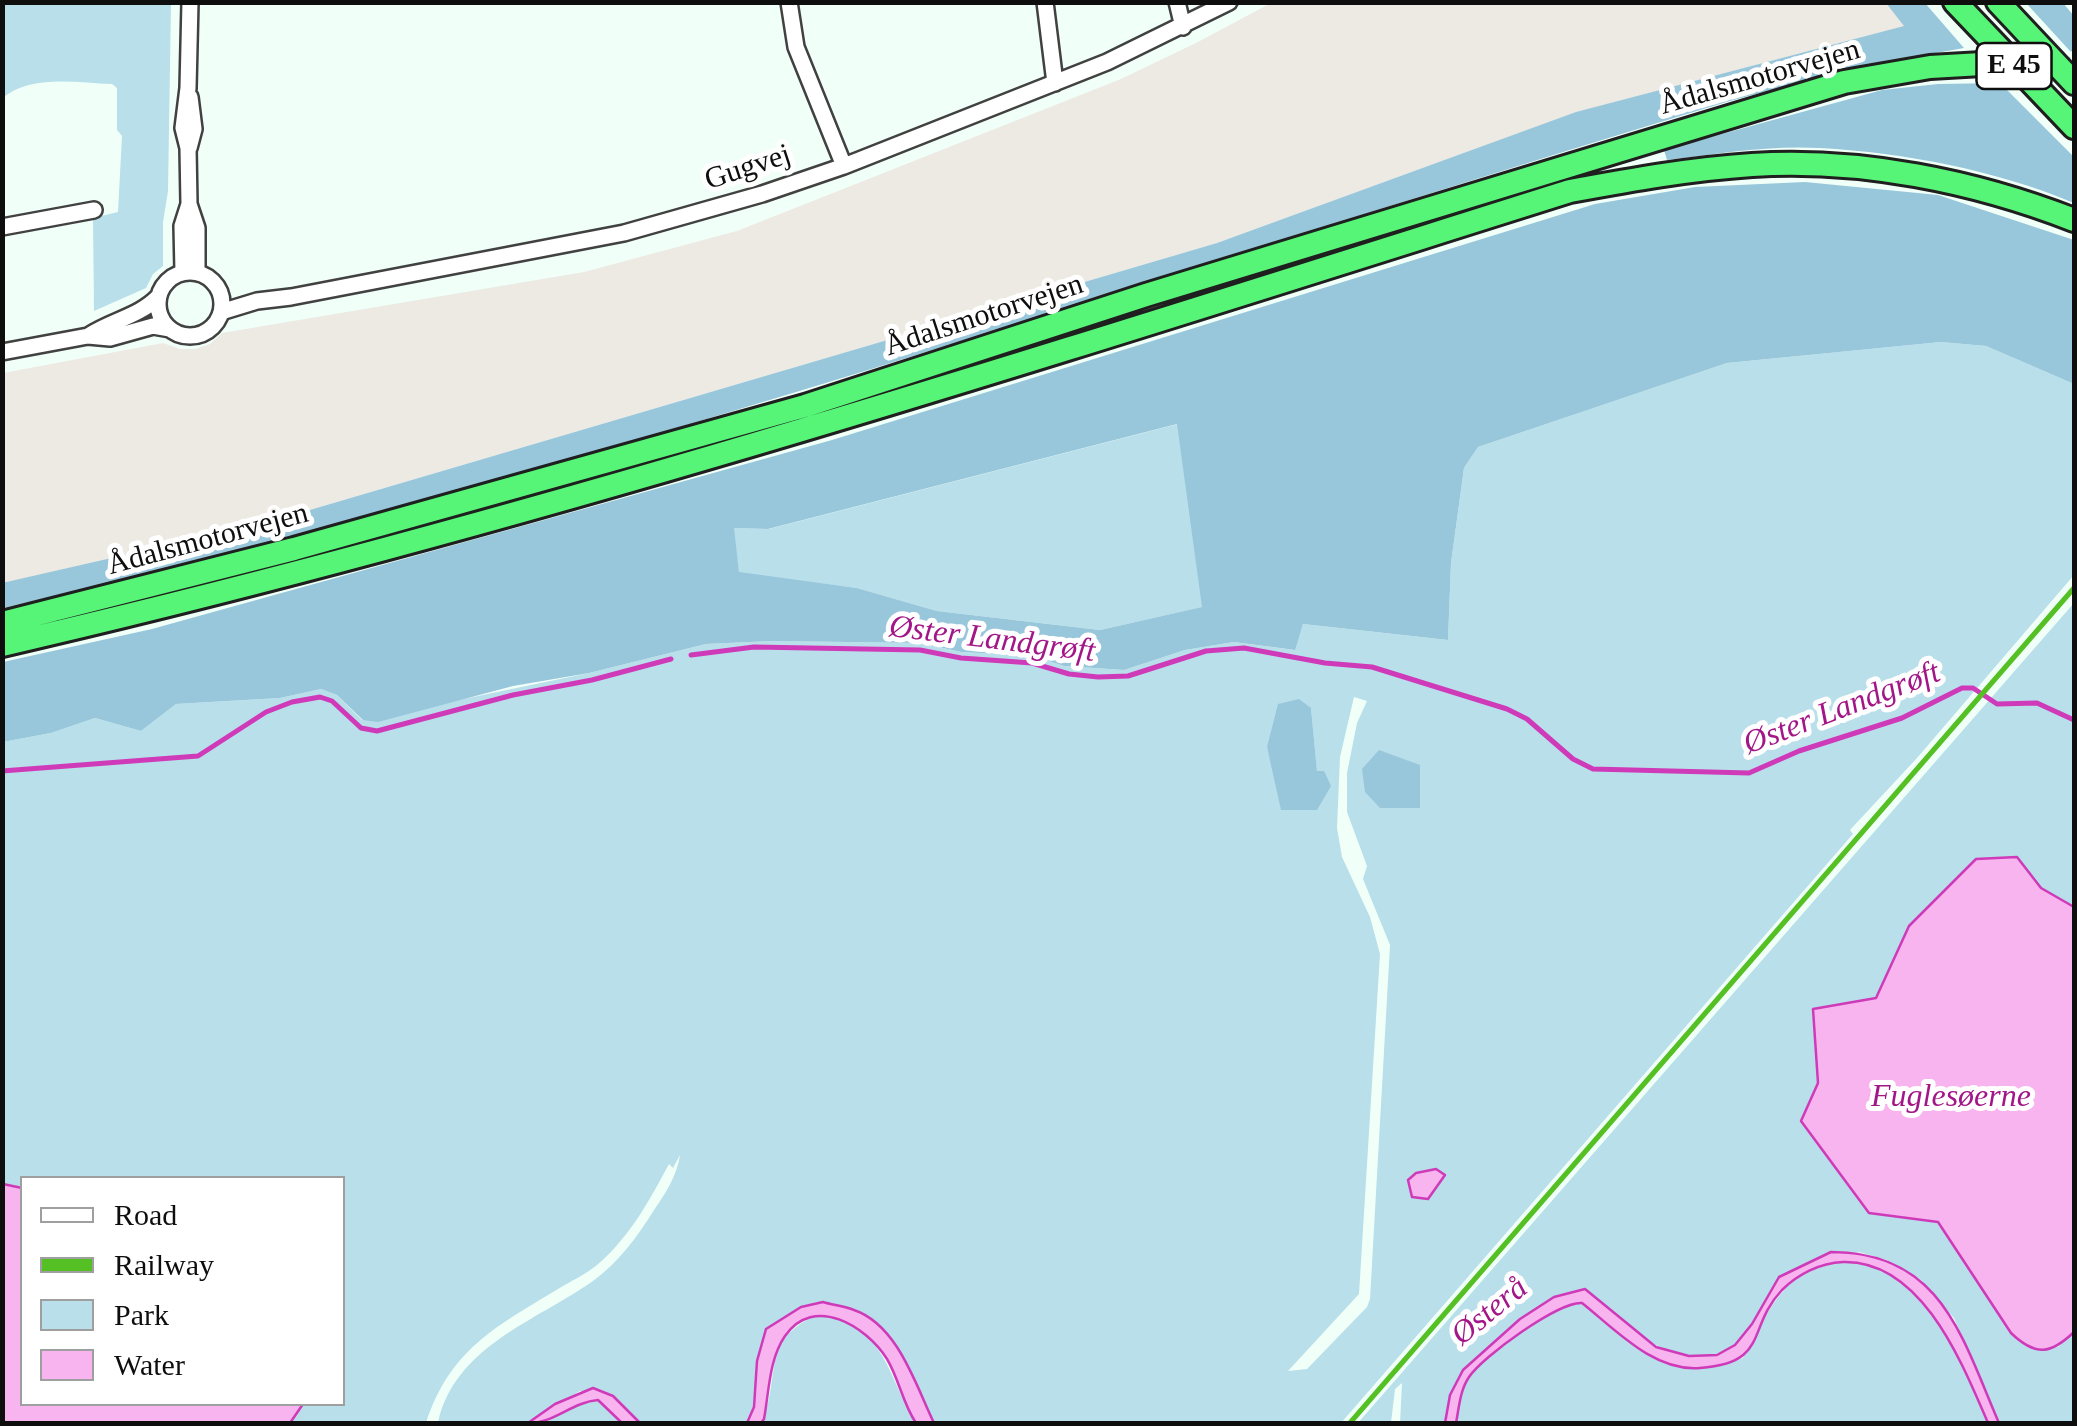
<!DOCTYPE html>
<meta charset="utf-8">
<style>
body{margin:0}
#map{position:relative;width:2077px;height:1426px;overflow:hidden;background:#f0fff8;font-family:"Times New Roman",serif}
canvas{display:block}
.frame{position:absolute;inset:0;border:5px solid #0e0e0e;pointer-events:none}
.legend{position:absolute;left:20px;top:1176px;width:325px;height:230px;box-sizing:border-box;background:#fff;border:2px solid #9f9f9f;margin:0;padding:12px 18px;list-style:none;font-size:30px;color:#0e0e0e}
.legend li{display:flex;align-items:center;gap:20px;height:50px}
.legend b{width:50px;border:2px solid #9f9f9f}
</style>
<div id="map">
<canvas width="2077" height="1426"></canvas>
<div class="frame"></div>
<ul class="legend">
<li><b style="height:12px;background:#fff"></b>Road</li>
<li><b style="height:12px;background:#54c024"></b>Railway</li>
<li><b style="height:28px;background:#b9dfea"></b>Park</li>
<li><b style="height:28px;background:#f7b4ef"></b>Water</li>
</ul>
</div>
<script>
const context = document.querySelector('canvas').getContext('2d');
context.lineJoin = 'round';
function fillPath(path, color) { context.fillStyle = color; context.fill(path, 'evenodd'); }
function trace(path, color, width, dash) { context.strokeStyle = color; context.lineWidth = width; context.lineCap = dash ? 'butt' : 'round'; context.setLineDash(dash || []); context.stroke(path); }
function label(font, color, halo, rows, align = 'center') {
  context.font = font + ' "Times New Roman",serif'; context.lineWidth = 10; context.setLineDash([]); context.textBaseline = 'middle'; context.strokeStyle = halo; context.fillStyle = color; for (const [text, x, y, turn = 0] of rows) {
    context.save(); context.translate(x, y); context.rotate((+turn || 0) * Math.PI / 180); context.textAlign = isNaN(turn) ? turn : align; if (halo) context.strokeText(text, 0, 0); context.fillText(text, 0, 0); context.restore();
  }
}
const industrial = new Path2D(`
 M1886,2L1905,26L1577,112L1217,243L269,522L3,583V373L163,343L180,349H195L210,344L222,333L584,272L737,231L1121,79L1196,43L1271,3Z`);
const green = new Path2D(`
 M13,3H171L168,191L163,222V266L153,274L146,288L94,311L93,218L118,212L122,136L117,130V88L112,84C77,83 31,74 3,98V3Z
 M1941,342L1986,346L2074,384V575L1917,758L1850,830L1853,834L1341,1423H934L925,1404L858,1310L801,1307L757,1361L754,1407L747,1423H640L613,1396L580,1391L528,1423H438C454,1347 536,1321 593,1281C618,1263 638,1236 654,1210C666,1193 677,1175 680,1155L673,1168L669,1164C649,1201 630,1237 597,1265C586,1274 571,1281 558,1289C495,1327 450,1350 426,1423H290L303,1404H342V1178H22V1188L3,1184V742L51,733L95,718L141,731L176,704L280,698L321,689L337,695L362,720L589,673L706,644L772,641L921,643L961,652L1034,656L1064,666L1124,670L1185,650L1234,642L1294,650L1303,624L1448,640L1451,563L1464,468L1478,447L1727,363ZM1354,697L1367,701L1357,723L1347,773V812L1367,866L1363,879L1390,945L1370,1299L1367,1307L1307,1369L1288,1371L1359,1294L1380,954L1370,917L1342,857L1337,828L1340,757ZM1311,709L1317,772L1274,773L1267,747Z
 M1178,424L1203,607L1100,630L937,611L857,588L739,573L733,528L769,529Z
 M2074,603V907L2041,888L2017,857L1909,926L1876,998L1813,1009L1819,1083L1801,1121L1869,1213L1938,1221L2011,1333L2058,1347L2074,1332V1423H1999L1954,1318L1921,1280L1887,1260L1859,1252L1779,1277C1764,1298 1755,1324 1737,1342C1728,1352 1716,1355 1702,1356C1653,1359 1621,1316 1585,1289L1520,1319L1450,1395L1445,1423H1400L1402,1383L1395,1389L1391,1423L1357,1424Z
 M1848,1262C1868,1265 1889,1270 1906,1283C1940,1311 1970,1383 1988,1423L1457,1424C1459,1408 1460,1390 1469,1377C1482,1357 1559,1301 1582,1303L1623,1336L1697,1369L1743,1358C1770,1308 1784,1267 1848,1262Z
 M817,1315C883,1317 889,1381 916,1423L761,1424C782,1378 759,1340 817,1315Z
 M598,1400L622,1423L543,1424L577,1404Z`);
const forest = new Path2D(`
 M1886,3H1925L1964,48L1858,67L1730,101C1156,274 588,474 3,608L2,583L269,522L1217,243L1576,112L1904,26Z
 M2026,3H2063L2074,16V52L2070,51Z
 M2000,83L2074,157V203C1995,170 1906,153 1820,148C1770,145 1717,154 1667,160L1664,150L1882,90L1938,84Z
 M1805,182L1938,195L2074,240V384L1986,346L1941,342L1727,363L1478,447L1464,468L1451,563L1448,640L1303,624L1295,650L1234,642L1185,650L1124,670L1064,666L1034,656L961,652L921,643L772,641L706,644L589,673L513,686L378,722L363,720L337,695L321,689L280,698L176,704L141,731L95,718L51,733L3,742V662L152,629L832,440L1595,204L1695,187ZM1177,424L1202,607L1100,630L937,611L857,588L739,572L734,528L768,529Z
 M1299,699L1311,708L1317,771H1324L1331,786L1317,810H1281L1267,747L1278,704Z
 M1379,750L1420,765V808H1380L1365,792L1362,769Z`);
const water = new Path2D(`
 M2017,857L2041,888L2074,907V1332C2051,1354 2036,1357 2011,1333L1938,1222L1869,1213L1801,1121L1818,1083L1813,1009L1876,998L1909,926L1976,859Z
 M1436,1169L1445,1175L1428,1199L1412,1197L1408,1180L1416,1173Z
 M3,1184L22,1188V1404H303L290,1423H3Z
 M1831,1252C1942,1252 1962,1338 1999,1423H1988C1962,1363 1922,1260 1843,1262C1820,1263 1798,1274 1782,1290C1746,1328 1770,1363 1700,1368C1654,1372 1616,1330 1582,1303C1559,1301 1482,1357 1469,1377C1460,1390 1459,1408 1456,1423H1445L1450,1395L1463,1370L1520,1319L1554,1297L1585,1289L1656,1347L1689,1356L1717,1355L1735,1345L1752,1324L1779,1277Z
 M823,1302C833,1305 844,1306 854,1310C898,1325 916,1386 934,1423H916C903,1404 899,1379 887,1359C866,1326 814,1294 785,1336C769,1359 769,1392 764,1419L761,1423H747L754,1407L757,1361L766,1329L801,1307Z
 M593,1388L613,1396L640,1423H622L598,1400C572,1402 553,1424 528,1423L555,1404Z`);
const stream = new Path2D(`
 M691,655L754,647L920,650L961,658L1032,663L1069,674L1098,677L1128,676L1206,651L1244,648L1325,663L1372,667L1507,709L1527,719L1573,759L1593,769L1749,773L1799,751L1902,718L1962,688H1973L1997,704L2037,703L2074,720
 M2,771L198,756L266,712L292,702L320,697L332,701L361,728L377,731L513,695L592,680L671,659`);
const highwayTunnel = new Path2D(`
 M1982,64L2071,68`);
const minor = new Path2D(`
 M190,2L188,88L183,128L188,148L189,204L197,228V272
 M789,2L796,47L844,166
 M1045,2L1055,83
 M1177,2L1183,27
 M189,148L194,129L190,97
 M2,227L94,210
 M158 304a32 32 0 1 1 64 0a32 32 0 1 1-64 0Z
 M183,272L182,226L189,204
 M221,312L257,301L291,297L624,233L762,194L844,166L1107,62L1229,2
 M88,336C112,320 139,317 159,296
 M2,352L88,336L110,338L153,326L170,329`);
const highway = new Path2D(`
 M1955,2L2074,127
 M1998,2L2074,83
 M2,623L294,549L805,406L1146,295L1844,82L1930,67L1982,64
 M2,645C532,523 1052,354 1570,191C1630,180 1690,169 1752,165C1860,158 1974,181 2074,220`);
const rail = new Path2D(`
 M1349,1424L2074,588`);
const shields = [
 [2014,66,75]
];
const shieldNames = [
 ["E 45",2014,66]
];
const streetNames = [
 ["Ådalsmotorvejen",1760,78,-16],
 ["Gugvej",748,168,-18],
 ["Ådalsmotorvejen",984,316,-18],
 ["Ådalsmotorvejen",208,540,-15]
];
const waterNames = [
 ["Øster Landgrøft",992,640,7],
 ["Øster Landgrøft",1842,709,-21],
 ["Fuglesøerne",1951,1098],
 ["Østerå",1490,1312,-39]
];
fillPath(industrial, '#ede9e3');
fillPath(green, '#b9dfea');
fillPath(forest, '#98c7db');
fillPath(water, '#f7b4ef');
trace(water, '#cf3ab9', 2.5);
trace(stream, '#cf3ab9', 5);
trace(highwayTunnel, '#cedbd5', 22, [22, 11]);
trace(minor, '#414141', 20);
trace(highway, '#1f1f1f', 28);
trace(minor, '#fff', 15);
trace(highway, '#57f577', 22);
trace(rail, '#54c024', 5);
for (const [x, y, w] of shields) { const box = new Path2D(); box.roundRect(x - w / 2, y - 23, w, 46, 8); context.fillStyle = '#fff'; context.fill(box); trace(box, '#0e0e0e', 2.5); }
label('bold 28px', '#0e0e0e', null, shieldNames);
label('30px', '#0e0e0e', '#fff', streetNames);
label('italic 32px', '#a21688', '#fff', waterNames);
</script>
